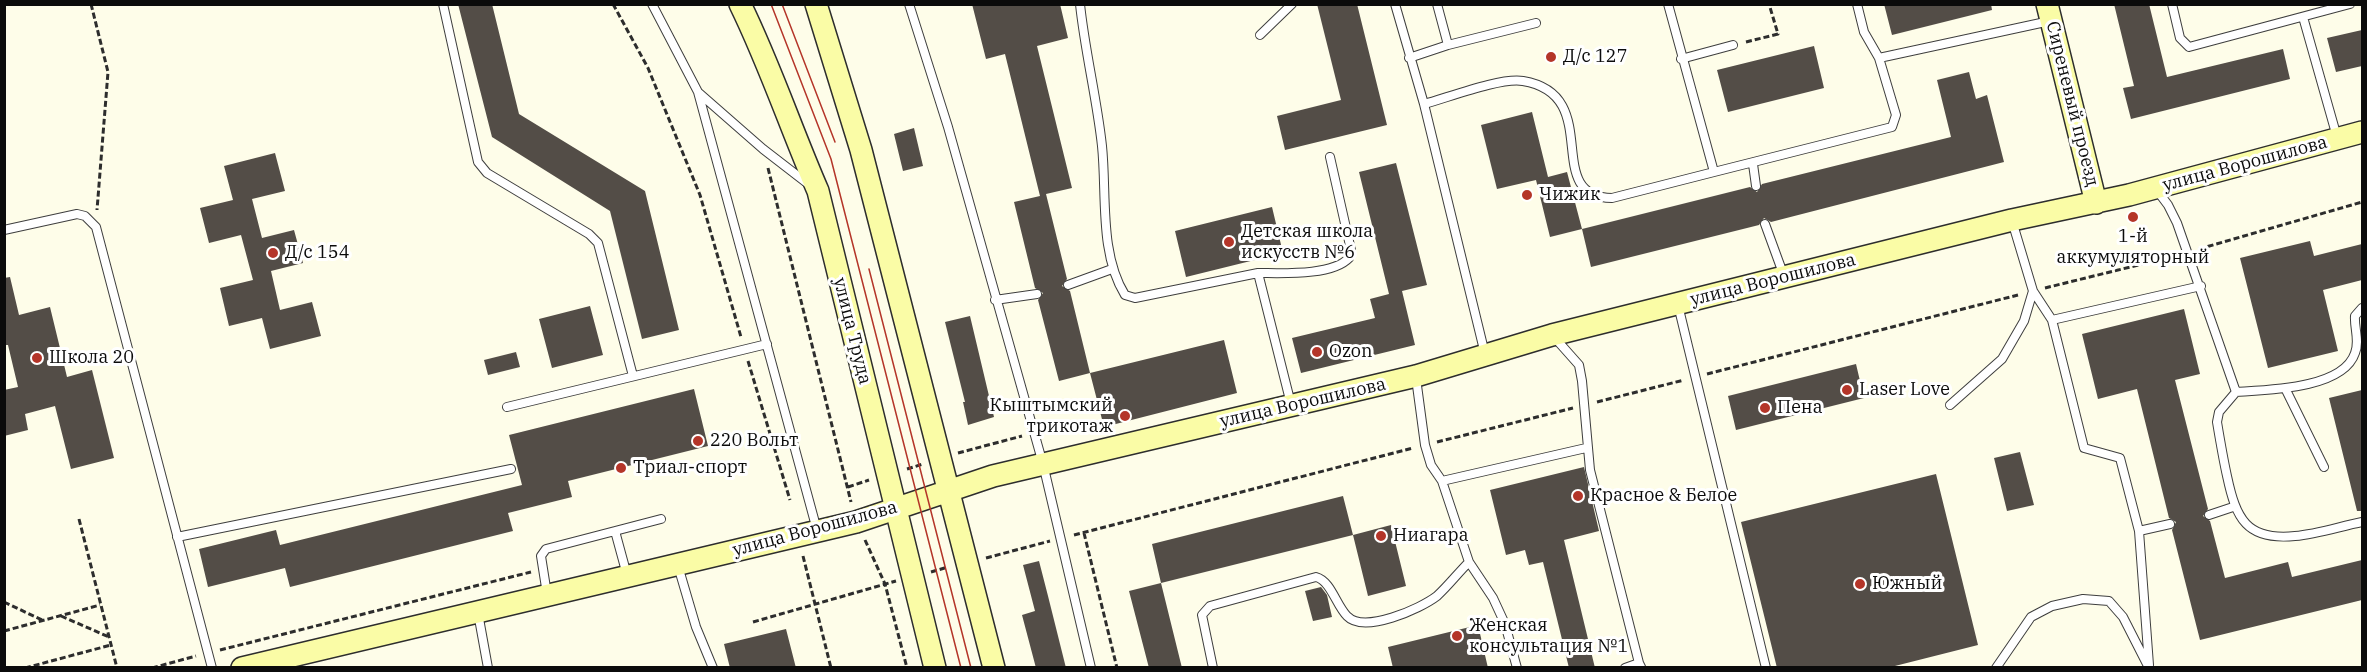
<!DOCTYPE html>
<meta charset="utf-8">
<style>
body{margin:0}
#map{position:relative;width:2367px;height:672px;overflow:hidden;background:#fefde9;font-family:"IBM Plex Serif",serif}
canvas{display:block}
.frame{position:absolute;inset:0;border:6px solid #0b0b0b;pointer-events:none}
</style>
<div id="map">
<canvas width="2367" height="672"></canvas>
<div class="frame"></div>
</div>
<script>
const context = document.querySelector('canvas').getContext('2d');
context.lineJoin = 'round';
function fillPath(path, color) { context.fillStyle = color; context.fill(path, 'evenodd'); }
function trace(path, color, width, dash) { context.strokeStyle = color; context.lineWidth = width; context.lineCap = dash ? 'butt' : 'round'; context.setLineDash(dash || []); context.stroke(path); }
function label(font, color, halo, rows, align = 'center') {
  context.font = font + ' "IBM Plex Serif",serif'; context.lineWidth = 6; context.setLineDash([]); context.textBaseline = 'middle'; context.strokeStyle = halo; context.fillStyle = color; for (const [text, x, y, turn = 0] of rows) {
    context.save(); context.translate(x, y); context.rotate((+turn || 0) * Math.PI / 180); context.textAlign = isNaN(turn) ? turn : align; if (halo) context.strokeText(text, 0, 0); context.fillText(text, 0, 0); context.restore();
  }
}
const building = new Path2D(`
 M458,4H492L519,114L645,191L679,330L642,339L610,211L492,137Z
 M972,4H1060L1068,38L1037,46L1072,188L1046,194L1067,279L1062,286L1070,291L1090,373L1059,381L1038,300L1043,293L1035,288L1014,202L1040,196L1005,54L986,59Z
 M1317,4H1357L1387,125L1285,150L1277,116L1341,100Z
 M1884,4H1991L1992,10L1892,35Z
 M2114,4H2149L2167,77L2283,49L2290,79L2131,119L2123,88L2134,86Z
 M2362,30V66L2336,72L2327,38Z
 M1814,46L1824,88L1728,112L1717,70Z
 M1969,72L1976,99L1987,95L2004,162L1771,222L1764,218L1759,225L1591,267L1582,229L1750,187L1757,192L1762,184L1951,137L1937,80Z
 M1532,112L1548,177L1567,172L1582,229L1550,237L1536,180L1497,189L1481,125Z
 M914,128L923,166L903,171L894,134Z
 M275,153L285,191L252,199L262,238L294,230L303,263L271,271L280,310L312,302L321,336L270,349L262,318L229,326L220,288L253,280L241,235L209,243L200,208L233,200L224,166Z
 M1396,163L1427,285L1402,291L1415,345L1301,373L1292,338L1375,318L1370,299L1389,294L1359,172Z
 M1272,207L1283,253L1186,277L1175,231Z
 M2310,241L2314,256L2362,244V280L2323,290L2338,351L2268,368L2240,258Z
 M10,277L19,315L50,307L67,377L92,370L114,458L71,469L55,406L25,414L28,430L4,436V390L18,387L8,345H4V278Z
 M590,306L603,355L552,368L539,319Z
 M2184,309L2200,374L2175,380L2208,509L2203,516L2210,521L2225,578L2288,562L2292,577L2362,560V600L2200,640L2172,530L2176,522L2169,518L2137,389L2098,399L2082,334Z
 M970,316L994,417L968,425L963,402H965L945,322Z
 M1224,340L1237,393L1104,427L1090,373Z
 M516,352L520,367L488,375L484,360Z
 M1856,364L1864,398L1736,430L1728,396Z
 M694,389L708,446L568,481L572,497L508,513L513,531L290,587L285,568L208,587L199,549L276,530L280,545L522,485L509,435Z
 M2362,390V511H2357L2329,398Z
 M2020,452L2034,505L2007,511L1994,458Z
 M1584,467L1599,531L1564,540L1595,668H1569L1543,562L1529,565L1525,550L1506,555L1490,490Z
 M1936,474L1978,645L1887,668H1777L1741,522Z
 M1343,496L1353,535L1161,583L1152,544Z
 M1391,525L1406,586L1368,596L1353,535Z
 M1039,561L1048,596L1066,668H1036L1022,615L1035,611L1023,565Z
 M1161,583L1182,668H1149L1129,591Z
 M1321,587L1327,595L1332,617L1313,621L1305,591Z
 M1478,625L1488,668H1393L1388,647Z
 M786,629L796,668H730L724,644Z`);
const path = new Path2D(`
 M91,4L108,72L97,210
 M613,4L648,68L700,195L741,337
 M1746,42L1778,34L1769,4
 M768,168L851,502
 M2199,249L2362,202
 M2045,288L2175,256
 M748,361L790,500
 M1707,374L2018,295
 M1597,402L1684,380
 M1437,442L1573,408
 M958,453L1022,436
 M907,469L923,464
 M848,487L869,480
 M79,519L117,668
 M1084,533L1117,668
 M1074,535L1413,448
 M865,540L885,584L907,668
 M803,556L831,668
 M986,558L1050,541
 M931,572L948,567
 M4,602L42,620
 M61,616L109,637
 M753,622L896,581
 M4,631L100,605
 M220,650L531,572
 M25,668L111,645
 M152,668L196,656`);
const lane = new Path2D(`
 M443,4L478,162L487,173L589,234L598,243L633,376
 M652,4L698,92L817,530
 M909,4L948,127L1043,464L1091,668
 M1080,4C1085,52 1097,99 1102,146C1107,194 1099,253 1125,295L1135,298L1258,273
 M1395,4L1424,104
 M1437,4L1448,45
 M1668,4L1714,172L1892,127L1896,115L1879,58
 M1857,4L1864,32L1879,58L2050,21
 M2172,4L2180,38L2189,47L2350,4
 M2303,17L2337,137
 M1260,35L1292,4
 M1409,58L1448,45L1536,23
 M1681,59L1733,45
 M699,93L763,149L807,183
 M1753,164L1756,186
 M2156,189L2168,205L2177,223L2236,392L2219,412L2217,422C2220,440 2223,458 2227,476C2236,518 2246,541 2295,536C2318,534 2341,526 2362,522
 M2012,221L2033,291L2052,320L2084,448L2120,458L2139,531
 M1765,224L1784,276
 M4,230L77,214L85,216L96,227L212,668
 M1068,285L1112,269
 M995,300L1037,294
 M1678,305L1766,668
 M2052,320L2201,286
 M1555,338L1579,365L1582,381L1590,470L1639,663
 M1485,354L1424,104C1447,98 1501,77 1523,81C1606,95 1540,197 1612,198L1714,172
 M1416,378L1425,445L1431,465L1442,481L1469,562L1493,598L1505,624L1517,668
 M2286,390L2324,467
 M2236,392C2267,390 2343,389 2355,353C2360,341 2354,328 2355,316L2362,308
 M1291,404L1258,273C1282,273 1332,276 1349,258L1351,250L1330,157
 M1950,405L2002,359L2024,321L2033,291
 M507,407L767,344
 M1442,481L1586,448
 M2209,515L2233,507
 M615,531L627,575
 M177,537L511,469
 M678,566L696,627L713,668
 M547,594L541,556L546,549L661,519
 M478,613L488,668
 M2149,665L2139,531L2170,524
 M1213,668L1202,615L1210,606L1316,577C1331,581 1336,605 1347,616C1364,634 1420,609 1437,596C1448,586 1458,573 1469,562
 M1625,668L1639,663L1641,667
 M1996,668L2031,617L2052,606L2083,599L2109,601L2123,617L2149,668`);
const secondary = new Path2D(`
 M740,4C770,65 791,129 818,191L935,668
 M816,4L861,150L994,668
 M2047,4L2096,203
 M242,668L856,522L993,476L1416,376L1552,335L2012,220L2129,195L2362,132`);
const tram = new Path2D(`
 M771,4L831,159L961,668
 M782,4L835,142
 M869,269L971,668`);
const markers = [
 [1551,57,6,"#b43529"],
 [1527,195,6,"#b43529"],
 [2133,217,6,"#b43529"],
 [1229,242,6,"#b43529"],
 [273,253,6,"#b43529"],
 [1317,352,6,"#b43529"],
 [37,358,6,"#b43529"],
 [1847,390,6,"#b43529"],
 [1765,408,6,"#b43529"],
 [1125,416,6,"#b43529"],
 [698,441,6,"#b43529"],
 [621,468,6,"#b43529"],
 [1578,496,6,"#b43529"],
 [1381,536,6,"#b43529"],
 [1860,584,6,"#b43529"],
 [1457,636,6,"#b43529"]
];
const poiNames = [
 ["Д/с 127",1563,57],
 ["Чижик",1539,195],
 ["Детская школа",1241,232],
 ["искусств №6",1241,253],
 ["1-й",2133,237,"center"],
 ["аккумуляторный",2133,258,"center"],
 ["Д/с 154",285,253],
 ["Ozon",1329,352],
 ["Школа 20",49,358],
 ["Laser Love",1859,390],
 ["Кыштымский",1113,406,"right"],
 ["трикотаж",1113,427,"right"],
 ["Пена",1777,408],
 ["220 Вольт",710,441],
 ["Триал-спорт",633,468],
 ["Красное & Белое",1590,496],
 ["Ниагара",1393,536],
 ["Южный",1872,584],
 ["Женская",1469,626],
 ["консультация №1",1469,647]
];
const streetNames = [
 ["Сиреневый проезд",2072,104,76],
 ["улица Ворошилова",2245,164,-15],
 ["улица Ворошилова",1773,280,-14],
 ["улица Труда",852,331,76],
 ["улица Ворошилова",1303,403,-13],
 ["улица Ворошилова",815,529,-15]
];
fillPath(building, '#534d47');
trace(lane, '#3e3e3e', 10);
trace(secondary, '#2d2d2d', 24);
trace(path, '#2d2d2d', 3, [6, 3]);
trace(lane, '#fff', 8);
trace(secondary, '#fafca6', 21);
trace(tram, '#b43529', 1.5);
for (const [x, y, r, color] of markers) { const dot = new Path2D(); dot.arc(x, y, r, 0, 2 * Math.PI); context.fillStyle = color; context.fill(dot); trace(dot, '#fff', 2); }
label('18px', '#0b0b0b', '#fff', poiNames, 'left');
label('18px', '#0b0b0b', '#fff', streetNames);
</script>
